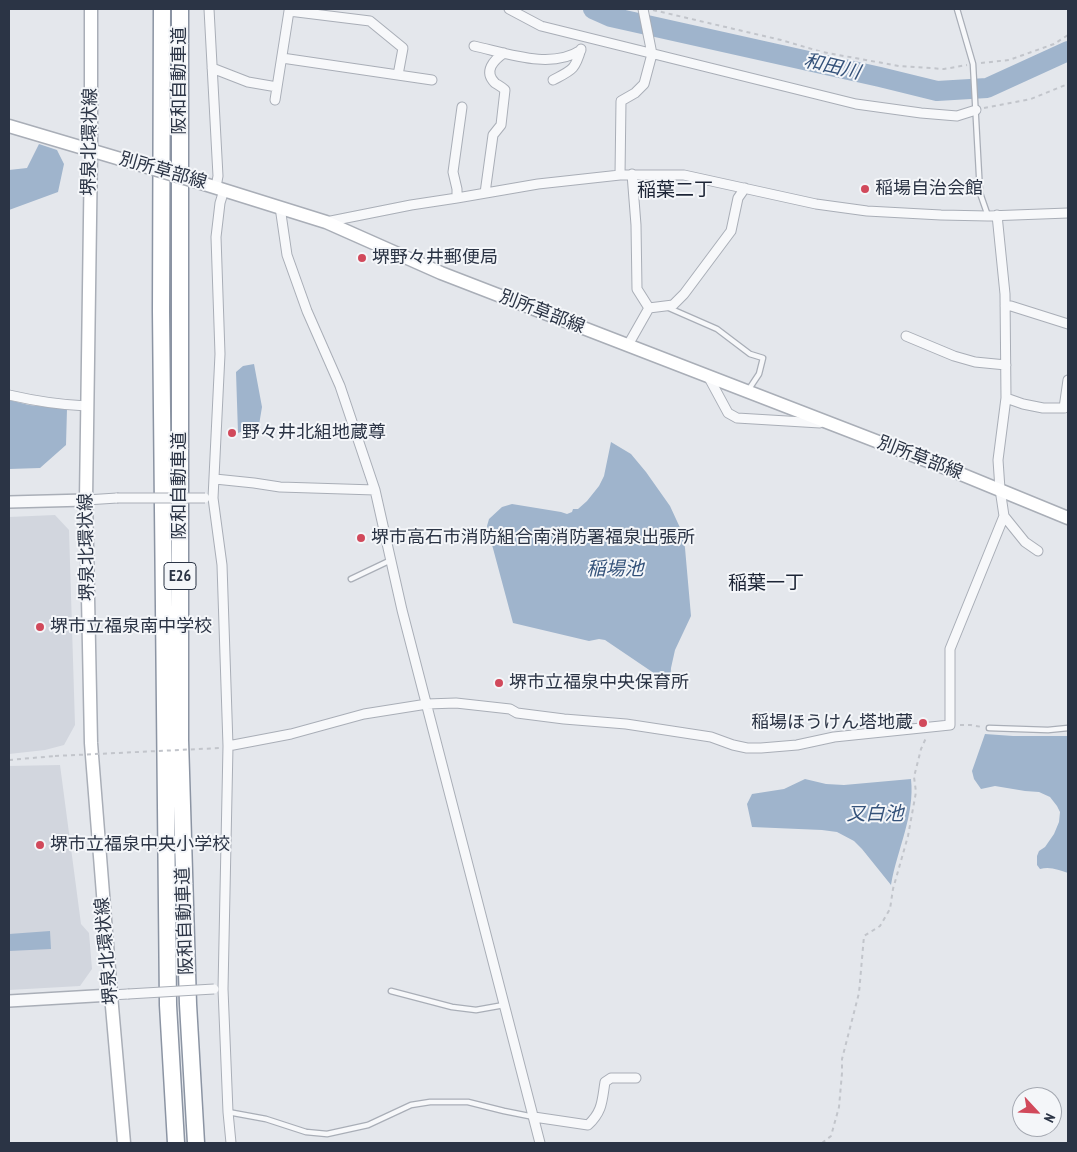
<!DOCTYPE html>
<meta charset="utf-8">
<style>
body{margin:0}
#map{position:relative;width:1077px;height:1152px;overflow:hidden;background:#e4e7ec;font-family:"PT Sans Narrow",sans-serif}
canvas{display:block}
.frame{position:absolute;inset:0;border:10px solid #2b3445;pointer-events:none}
.north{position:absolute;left:1012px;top:1087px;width:50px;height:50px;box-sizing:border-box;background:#f4f6f9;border:1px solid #a4a8b1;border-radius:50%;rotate:115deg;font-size:14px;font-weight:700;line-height:20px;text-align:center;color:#2b3445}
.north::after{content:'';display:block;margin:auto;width:18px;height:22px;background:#d1495b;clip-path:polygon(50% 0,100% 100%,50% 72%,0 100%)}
</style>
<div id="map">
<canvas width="1077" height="1152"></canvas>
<div class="frame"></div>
<div class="north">N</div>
</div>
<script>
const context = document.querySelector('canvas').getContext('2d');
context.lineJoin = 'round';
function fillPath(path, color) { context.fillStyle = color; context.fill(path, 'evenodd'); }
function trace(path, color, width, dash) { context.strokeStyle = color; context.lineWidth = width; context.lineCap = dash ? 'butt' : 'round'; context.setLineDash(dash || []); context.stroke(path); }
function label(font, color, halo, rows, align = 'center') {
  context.font = font + ' "PT Sans Narrow","Noto Sans JP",sans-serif'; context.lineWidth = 4; context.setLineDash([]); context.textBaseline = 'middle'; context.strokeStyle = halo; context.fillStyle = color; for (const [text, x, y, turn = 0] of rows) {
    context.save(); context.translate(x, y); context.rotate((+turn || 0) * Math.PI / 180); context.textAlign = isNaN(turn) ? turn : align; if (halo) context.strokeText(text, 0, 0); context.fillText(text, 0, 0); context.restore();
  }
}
const built = new Path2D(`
 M55,515L69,530L75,725L64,745L45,750L9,754V517Z
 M60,765L81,924L89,933L92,969L80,986L9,990V766Z`);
const water = new Path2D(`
 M39,144L57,150L64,164L58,192L9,210V170L27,168Z
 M254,364L262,407L259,425L238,433L236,372L243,366Z
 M9,400L29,405L67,409L66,445L40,468L9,469Z
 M611,442L631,454L646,472L670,506L682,532L685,548L691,616L675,650L671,668L670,684L605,640L599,639L589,641L513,623L487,526L489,519L502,507L512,504L561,512L567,514L572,512L573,509H578L587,501L599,486L604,476Z
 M985,734L1013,736H1068V873C1059,870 1050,866 1040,869L1037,865V856L1039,851L1045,847L1054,834L1059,822L1060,812L1057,806L1050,797L1039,792L1025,791L995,786L981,789L974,779L972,771Z
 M805,779L826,784L844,785L911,779C915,815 897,850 891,885L862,849L854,841L837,832L822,830L752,827L747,804L752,794L784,789Z
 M50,931L51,949L9,951V934Z`);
const river = new Path2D(`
 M593,9L611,17L880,77L937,91L987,88L1068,51`);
const path = new Path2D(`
 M653,10L781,40L822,52L899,66L944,69L967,65
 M981,63L1009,60L1054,44L1068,35
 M984,108L1031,99L1068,84
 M960,725H971L982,727
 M9,760L55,756
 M822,1143L831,1136L839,1107L842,1073V1059L859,993L864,936L880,926L890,909L893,889L908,836L916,792L914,777L921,749L926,738`);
const service = new Path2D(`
 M957,9L973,64L980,193L988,216
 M669,308L717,329L750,354L763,358L759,374L749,389
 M351,579L391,560
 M989,728L1048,730L1068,728
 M391,991L452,1007L476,1010L504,1005
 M228,1112L266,1119L306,1132L327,1134L368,1125L411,1105L430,1102H468L504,1111L534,1117`);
const minor = new Path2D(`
 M209,9L218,176L216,187
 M509,9L541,26L856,104L921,113L957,116L976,110
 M474,46C506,53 551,70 581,50
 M282,58L432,80
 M212,68L248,82L277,87
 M553,80C572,70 575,70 581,49
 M275,100L289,11L370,21L403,48L398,75
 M632,174L636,225L637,289L649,308
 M620,175L621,101L635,93L644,84L652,54L643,9
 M224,190L220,203L216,237L220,354L213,498L222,565L228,746L223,989L228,1112L231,1143
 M485,193L493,135L501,125L505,90C502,87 498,85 495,83C483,71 494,60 504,53
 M457,198V189L453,172L462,107
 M280,207L287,255L307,311L340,386L375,490L402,610L540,1143
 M997,215L1005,294L1006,398L998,460L1000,489L1004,516L1025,542L1038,551
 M326,222L411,205L457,198L538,184L620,175H684L816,204L867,211L941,215L988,216L1068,213
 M1005,306H1011L1068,324
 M906,336L954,356L975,362L1006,365
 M628,345L649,308L673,305L684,294L731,231L738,198L745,188
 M708,376L728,413L737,418L820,423
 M9,395C35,401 60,405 87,406
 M1006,398L1023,404L1043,408H1064L1068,380
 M215,479L254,483L280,487L375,490
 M86,500L117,498
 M228,746L291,734L364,714L427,704L456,703L510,709L517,713L564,719L626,724L711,737L733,745L747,748H761L797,745L834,737L950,725V649L1004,516
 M111,995L128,994
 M534,1117L588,1125C603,1111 602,1100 605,1082L611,1078H636`);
const tertiary = new Path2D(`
 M9,502L86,500
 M9,1001L111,995`);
const secondary = new Path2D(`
 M91,9V150L86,500L91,743L111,995L124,1143
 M9,126L144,166
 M198,182L326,222L441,273L951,470L1068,518`);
const motorway = new Path2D(`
 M162,9L161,311L168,1005L176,1143
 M180,9V740L188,1004L196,1143`);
const pathBridge = new Path2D(`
 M55,756L220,748`);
const minorBridge = new Path2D(`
 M117,498H205
 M128,994L214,989`);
const secondaryBridge = new Path2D(`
 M144,166L198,182`);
const markers = [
 [865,189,5,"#d1495b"],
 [362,258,5,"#d1495b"],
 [232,433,5,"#d1495b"],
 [361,538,5,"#d1495b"],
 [40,627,5,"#d1495b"],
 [499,683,5,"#d1495b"],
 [923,723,5,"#d1495b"],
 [40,845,5,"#d1495b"]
];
const shields = [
 [180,576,32]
];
const shieldNames = [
 ["E26",180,576]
];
const streetNames = [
 ["阪和自動車道",180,81,-90],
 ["堺泉北環状線",90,142,-89],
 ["別所草部線",163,171,16],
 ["別所草部線",542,312,21],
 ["別所草部線",920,458,21],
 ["阪和自動車道",180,486,-90],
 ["堺泉北環状線",87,547,-91],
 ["阪和自動車道",185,921,-92],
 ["堺泉北環状線",107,951,-95]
];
const poiNames = [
 ["稲場自治会館",875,189],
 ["堺野々井郵便局",372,258],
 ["野々井北組地蔵尊",242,433],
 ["堺市高石市消防組合南消防署福泉出張所",371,538],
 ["堺市立福泉南中学校",50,627],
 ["堺市立福泉中央保育所",509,683],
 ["稲場ほうけん塔地蔵",913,723,"right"],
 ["堺市立福泉中央小学校",50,845]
];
const waterNames = [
 ["和田川",832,67,13],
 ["稲場池",615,570],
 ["又白池",875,815]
];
const neighbourhoodNames = [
 ["稲葉二丁",675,191],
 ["稲葉一丁",766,584]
];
fillPath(built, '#d2d6de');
fillPath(water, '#9fb4cc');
trace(river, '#9fb4cc', 20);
trace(service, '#a9aeb7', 7);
trace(minor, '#a9aeb7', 11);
trace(tertiary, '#a9aeb7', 14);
trace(secondary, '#a9aeb7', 15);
trace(motorway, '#8b94a3', 19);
trace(path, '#c2c5cb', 2, [4, 4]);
trace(service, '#f7f8fa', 4.5);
trace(minor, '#f7f8fa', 9);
trace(tertiary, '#f7f8fa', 11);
trace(secondary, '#fff', 12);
trace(motorway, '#fff', 16);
trace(minorBridge, '#a9aeb7', 11, []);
trace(secondaryBridge, '#a9aeb7', 15, []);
trace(pathBridge, '#c2c5cb', 2, [4, 4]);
trace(minorBridge, '#f7f8fa', 9);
trace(secondaryBridge, '#fff', 12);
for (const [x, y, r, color] of markers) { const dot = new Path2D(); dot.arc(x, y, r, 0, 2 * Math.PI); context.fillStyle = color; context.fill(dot); trace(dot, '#f4f6f9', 2); }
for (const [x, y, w] of shields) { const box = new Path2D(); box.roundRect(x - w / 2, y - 13.5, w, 27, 4); context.fillStyle = '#f4f6f9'; context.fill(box); trace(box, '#2b3445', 1); }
label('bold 16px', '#2b3445', null, shieldNames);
label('18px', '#2b3445', '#f4f6f9', streetNames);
label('18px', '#2b3445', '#f4f6f9', poiNames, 'left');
label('italic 19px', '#34527a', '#f4f6f9', waterNames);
label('19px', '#1d2536', '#f4f6f9', neighbourhoodNames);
</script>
